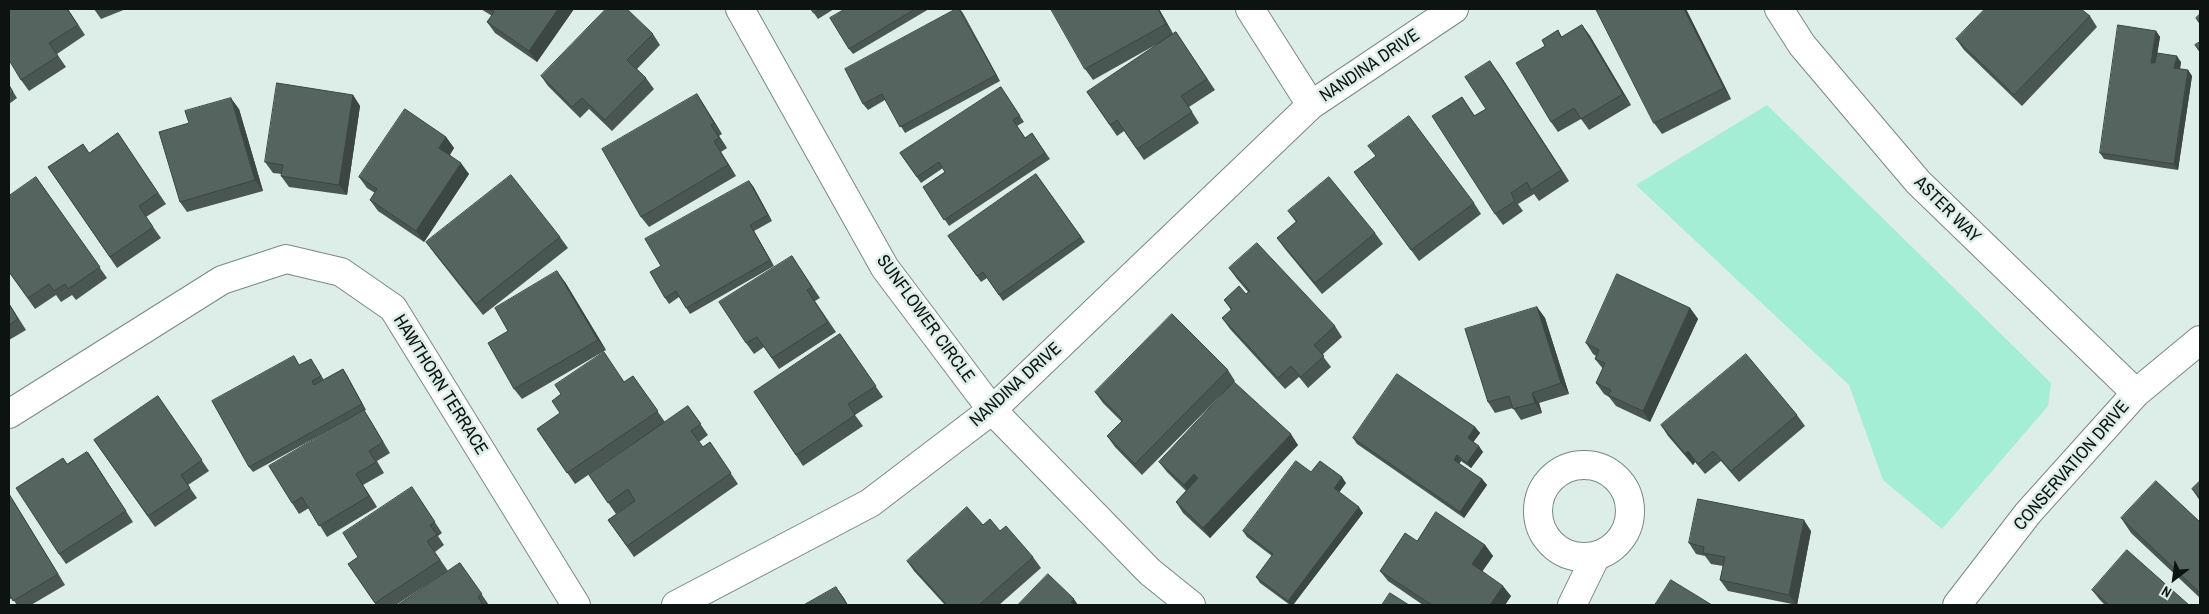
<!DOCTYPE html>
<style>
body{margin:0}
#map{position:relative;width:2209px;height:614px;overflow:hidden;background:#ddeee8;font-family:"Archivo Narrow",sans-serif}
canvas{display:block}
.frame{position:absolute;inset:0;border:10px solid #0d1310;pointer-events:none}
.north{position:absolute;left:2149px;top:554px;width:50px;height:50px;-webkit-text-stroke:4px #ddeee8;paint-order:stroke;rotate:210deg;font-size:14px;font-weight:700;line-height:20px;text-align:center;color:#0d1310}
.north::after{content:'';display:block;margin:auto;width:18px;height:22px;background:#0d1310;clip-path:polygon(50% 0,100% 100%,50% 72%,0 100%)}
</style>
<div id="map">
<canvas width="2209" height="614"></canvas>
<div class="frame"></div>
<div class="north">N</div>
</div>
<script>
const context = document.querySelector('canvas').getContext('2d');
context.lineJoin = 'round';
function fillPath(path, color) { context.fillStyle = color; context.fill(path, 'evenodd'); }
function trace(path, color, width, dash) { context.strokeStyle = color; context.lineWidth = width; context.lineCap = dash ? 'butt' : 'round'; context.setLineDash(dash || []); context.stroke(path); }
function label(font, color, halo, rows, align = 'center') {
  context.font = font + ' "Archivo Narrow",sans-serif'; context.lineWidth = 5; context.setLineDash([]); context.textBaseline = 'middle'; context.strokeStyle = halo; context.fillStyle = color; for (const [text, x, y, turn = 0] of rows) {
    context.save(); context.translate(x, y); context.rotate((+turn || 0) * Math.PI / 180); context.textAlign = isNaN(turn) ? turn : align; if (halo) context.strokeText(text, 0, 0); context.fillText(text, 0, 0); context.restore();
  }
}
const green = new Path2D(`
 M1767,105L2051,383L2048,406L1942,529L1883,480L1849,385L1636,185Z`);
const street = new Path2D(`
 M740,9L885,268L992,410L1150,572L1191,605
 M1250,9L1311,105
 M1779,9L1802,45L1918,182L2136,393
 M9,414L222,280L286,259L341,272L393,308L576,605
 M1538 511a46 46 0 1 1 92 0a46 46 0 1 1-92 0Z
 M676,605L870,503L992,410L1311,105L1454,9
 M1572,605L1596,556
 M1957,605L2028,513L2136,393L2200,340`);
const wall = new Path2D(`
 M9,9H68L85,35L57,54L66,67L29,91L21,80Z
 M94,9H126L101,19Z
 M481,9H574L537,62L495,33L487,22L492,16Z
 M811,9H834L818,19Z
 M845,9H929L853,54L849,49Z
 M960,9L1000,81L905,133L885,100L868,110L863,104Z
 M1159,9L1173,34L1176,32L1215,90L1189,107L1199,123L1144,160L1124,131L1117,136L1087,92L1159,43L1093,80L1085,69Z
 M1596,9H1686L1731,99L1662,134L1654,123Z
 M2090,16L2097,27L2022,106L1964,50L1956,39Z
 M1582,25L1590,36L1631,105L1589,130L1581,119L1558,132L1551,122L1545,46L1558,30L1562,37Z
 M2156,31L2160,37L2157,53L2181,62L2180,69L2188,70L2192,76L2178,170L2104,159L2100,153Z
 M653,34L660,45L637,69L646,78L654,89L612,131L589,109L580,118L548,86L541,76Z
 M1498,72L1569,181L1539,201L1534,194L1518,204L1523,211L1503,225L1495,214L1462,97L1475,116L1486,109Z
 M9,85L17,98L9,104Z
 M1001,87L1024,122L1017,126L1025,138L1032,133L1050,159L949,226L923,187L945,172L943,168L921,183L900,153Z
 M697,94L704,105L722,134L719,136L727,148L721,152L736,176L649,227L641,217Z
 M353,95L360,106L347,195L289,187L281,176L282,174L273,173L265,162Z
 M239,109L263,191L187,212L180,202Z
 M118,133L166,204L146,217L161,238L117,268L48,167L89,153Z
 M446,137L454,148L450,155L469,174L424,242L378,211L370,200L375,193L367,188L359,177Z
 M1036,174L1085,242L1003,301L987,278L981,282L948,236Z
 M36,177L107,278L76,300L72,295L61,302L56,295L35,309L9,272Z
 M1362,183L1474,203L1481,214L1419,261Z
 M753,186L772,221L754,231L774,266L690,314L679,297L669,304L665,298L661,266Z
 M1288,211L1375,233L1383,244L1322,294L1285,249L1277,238L1296,222Z
 M560,237L568,248L483,315L434,253L426,242Z
 M792,256L820,298L815,301L836,332L779,369L764,347L754,354L746,343Z
 M1229,268L1335,326L1342,337L1322,355L1331,367L1308,388L1299,377L1285,389L1230,329L1222,318L1231,310L1224,300L1246,294L1248,292L1237,279Z
 M565,282L606,350L522,399L514,389L508,331Z
 M9,303L26,330L9,340Z
 M1537,307L1545,318L1569,394L1539,403L1542,413L1521,420L1513,408L1495,413L1488,402Z
 M1690,308L1698,319L1650,422L1616,406L1609,397L1604,394L1596,383L1603,369L1595,359L1596,356L1593,354L1586,343Z
 M840,334L883,397L855,415L863,426L803,466L754,392Z
 M300,365H315L324,380L343,369L366,410L364,411L371,421L390,453L377,461L384,473L363,485L377,507L327,537L309,508L299,514L292,503L346,421L253,472L249,467Z
 M1228,370L1235,381L1234,382L1298,445L1210,538L1183,513L1176,502L1186,491L1167,472L1159,462L1228,388L1142,475L1115,447L1107,436L1122,422L1103,403L1095,392Z
 M633,376L665,422L688,406L708,435L699,442L703,447L710,442L738,484L634,557L608,520L635,501L616,514L589,475L639,440L575,484L537,429L624,382Z
 M158,396L209,471L188,485L197,498L155,527L94,440Z
 M1797,415L1805,426L1739,482L1721,461L1705,474L1695,462L1693,465L1668,436L1661,425Z
 M1475,427L1480,433L1473,442L1483,452L1471,468L1461,461L1459,464L1482,479L1487,485L1464,518L1357,444L1353,438Z
 M88,452L133,522L66,564L59,554L67,464Z
 M2200,481V501L2192,489Z
 M1346,483L1339,492L1363,513L1293,605H1290L1260,583L1256,577L1272,556L1247,537L1243,531Z
 M9,494L16,505L65,585L31,605H17L12,598L9,600Z
 M419,498L442,533L438,536L444,545L435,552L448,571L396,605H376L348,564L358,557Z
 M2121,518L2200,522V598L2131,533Z
 M983,525L1000,531L1033,557L1041,568L999,605H945L914,571L907,561Z
 M1811,531L1797,605L1728,591L1720,580L1723,566L1711,564L1705,556L1696,554L1689,543Z
 M1417,541L1485,545L1493,556L1482,571L1511,596L1505,605H1423L1388,581L1380,571Z
 M460,563L489,605H398Z
 M2092,590L2189,605H2105L2100,600Z`);
const shadedWall = new Path2D(`
 M558,9H574L537,62L529,51Z
 M960,9L963,13L1000,81L996,75Z
 M1158,9H1159L1174,35L1166,24Z
 M1684,9H1686L1731,99L1724,88Z
 M1582,25L1590,36L1631,105L1623,94Z
 M2156,31L2160,37L2155,68L2151,63Z
 M2177,56L2181,62L2179,74L2174,68Z
 M1490,61L1498,72L1569,181L1561,170Z
 M2188,70L2192,76L2178,170L2174,164Z
 M697,94L704,105L722,134L714,123Z
 M353,95L360,106L347,195L339,185Z
 M231,98L239,109L263,191L255,180Z
 M711,125L719,136L727,148L719,138Z
 M446,137L454,148L447,159L439,148Z
 M714,141L721,152L736,176L728,165Z
 M461,163L469,174L424,242L416,231Z
 M749,181L753,186L772,221L768,215Z
 M750,225L754,231L774,266L770,260Z
 M557,271L565,282L606,350L598,340Z
 M1537,307L1545,318L1569,394L1561,383Z
 M1690,308L1698,319L1650,422L1643,411Z
 M343,369L347,375L366,410L362,404Z
 M1532,393L1539,403L1542,413L1535,403Z
 M1475,427L1480,433L1472,444L1468,438Z
 M1291,434L1298,445L1210,538L1203,528Z
 M1479,446L1483,452L1471,468L1467,463Z
 M1688,451L1695,462L1693,465L1685,454Z
 M87,452L95,463L133,522L126,511Z
 M1457,455L1461,461L1458,466L1454,460Z
 M356,474L377,507L369,496Z
 M1194,474L1201,485L1191,496L1184,485Z
 M1342,477L1346,483L1338,494L1334,488Z
 M1482,479L1487,485L1464,518L1460,512Z
 M9,494L16,505L65,585L58,574Z
 M1359,507L1363,513L1293,605H1291L1288,601Z
 M1804,520L1811,531L1797,605L1789,595Z
 M1485,545L1493,556L1480,575L1472,564Z
 M1503,586L1511,596L1505,605H1490Z
 M836,587L844,598L848,605H847Z
 M1074,599L1078,605H1074L1071,602Z`);
const building = new Path2D(`
 M9,9H67L78,25L49,43L58,56L21,80L9,60Z
 M489,9H558L529,51L487,22L494,12Z
 M606,9H627L653,34L627,60L646,78L605,120L582,98L572,107L541,76Z
 M811,9H820L814,13Z
 M845,9H915L849,49L830,18Z
 M956,9H959L996,75L900,127L882,94L863,104L845,69Z
 M1051,9H1158L1166,24L1085,69Z
 M1596,9H1684L1724,88L1654,123Z
 M1985,9H2081L2090,16L2014,95L1956,39Z
 M2200,14V24L2196,18Z
 M1582,25L1623,94L1581,119L1574,108L1551,122L1516,63L1545,46L1542,40L1558,30L1561,37Z
 M2118,25L2156,31L2151,63H2155L2157,53L2177,56L2174,68L2188,70L2174,164L2100,153Z
 M1176,32L1207,79L1181,96L1192,112L1137,149L1117,120L1110,125L1087,92Z
 M2200,42V52L2195,45Z
 M1490,61L1561,170L1531,190L1527,182L1511,193L1515,201L1495,214L1432,116L1462,97L1474,116L1486,109L1465,77Z
 M277,83L353,95L339,185L281,176L283,165L265,162Z
 M9,85L13,92L9,95Z
 M1001,87L1020,116L1013,120L1025,138L1032,133L1045,153L944,220L923,187L945,172L939,162L917,177L900,153Z
 M697,94L714,123L711,125L719,138L714,141L728,165L641,217L602,149Z
 M231,98L255,180L180,202L159,132L189,123L185,111Z
 M405,109L446,137L439,148L461,163L416,231L370,200L377,189L359,177Z
 M1409,116L1474,203L1411,250L1354,172L1376,156L1368,146Z
 M118,133L158,193L139,206L153,227L110,257L48,167L83,144L89,153Z
 M1036,174L1081,237L999,295L983,272L977,276L948,236Z
 M511,175L560,237L476,304L426,242Z
 M36,177L100,267L68,289L65,284L54,291L49,284L28,298L9,272V196Z
 M1329,177L1375,233L1315,283L1277,238L1297,221L1288,211Z
 M749,181L768,215L750,225L770,260L686,308L676,291L665,298L650,272L661,266L645,239Z
 M1257,243L1335,326L1314,345L1324,356L1301,377L1291,366L1278,378L1222,318L1232,309L1224,300L1239,286L1246,294L1250,291L1229,268Z
 M792,256L812,287L807,290L828,322L772,358L757,337L746,343L719,302Z
 M557,271L598,340L514,389L488,343L508,331L495,308Z
 M1617,274L1690,308L1643,411L1608,395L1611,390L1596,383L1605,363L1595,359L1599,350L1586,343Z
 M9,304L18,319L9,325Z
 M1537,307L1561,383L1532,393L1535,403L1513,409L1509,396L1488,402L1465,329Z
 M1172,314L1228,370L1135,464L1107,436L1123,420L1095,392Z
 M840,334L876,386L848,404L855,415L796,455L754,392Z
 M604,352L624,382L633,376L658,411L567,473L537,429L560,413L552,401L561,394L555,385Z
 M1746,354L1797,415L1731,471L1713,451L1698,464L1688,451L1685,454L1661,425Z
 M294,356L299,365L311,359L321,376L312,381L314,385L343,369L362,404L249,467L212,401Z
 M1397,374L1475,427L1468,438L1479,446L1467,463L1457,455L1454,460L1482,479L1460,512L1353,438Z
 M1234,382L1291,434L1203,528L1176,502L1198,478L1194,474L1184,485L1159,462Z
 M158,396L202,460L181,475L190,488L148,516L94,440Z
 M688,406L701,424L691,431L703,447L710,442L731,473L627,546L608,520L635,501L628,489L608,503L589,475Z
 M364,410L383,442L369,451L376,462L356,474L369,496L319,526L302,497L292,503L269,466Z
 M87,452L126,511L59,554L16,488L63,458L67,464Z
 M1296,461L1311,472L1320,461L1342,477L1334,488L1359,507L1288,601L1256,577L1273,554L1243,531Z
 M2156,481L2200,522V593L2121,518Z
 M2200,481V498L2192,489Z
 M412,487L435,522L430,525L437,535L427,541L440,560L375,603L348,564L358,557L343,533Z
 M9,494L58,574L13,601L9,593Z
 M1698,499L1804,520L1789,595L1720,580L1725,557L1703,553L1704,547L1689,543Z
 M967,507L983,525L990,519L1000,531L1006,526L1033,557L979,605H947L907,561Z
 M1436,512L1485,545L1472,564L1503,586L1490,605H1432L1380,571L1405,533L1417,541Z
 M2127,550L2189,605H2109L2092,590Z
 M460,563L482,594L478,597L483,605H398Z
 M1048,574L1074,599L1071,602L1075,605H1018Z
 M1671,580L1712,605H1655Z
 M836,587L847,605H804Z
 M1390,593L1409,605H1382Z`);
const streetNames = [
 ["NANDINA DRIVE",1370,66,-34],
 ["ASTER WAY",1947,210,45],
 ["SUNFLOWER CIRCLE",925,319,54],
 ["HAWTHORN TERRACE",440,385,58],
 ["NANDINA DRIVE",1016,385,-42],
 ["CONSERVATION DRIVE",2072,466,-49]
];
fillPath(green, '#a3eed5');
trace(street, '#798983', 30);
trace(street, '#fff', 28);
fillPath(wall, '#495652');
fillPath(shadedWall, '#3c4642');
fillPath(building, '#55645f');
trace(building, '#3c4642', 1);
label('18px', '#0d1310', '#ddeee8', streetNames);
</script>
